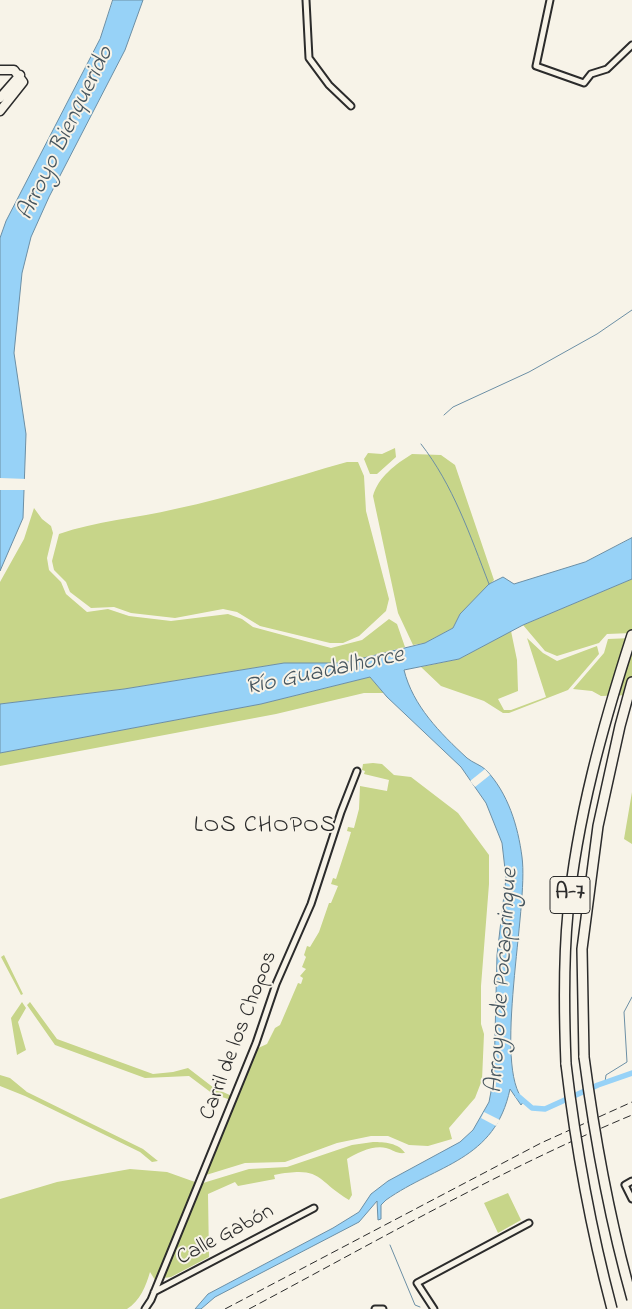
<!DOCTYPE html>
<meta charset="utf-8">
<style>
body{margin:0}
canvas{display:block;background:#f7f3e8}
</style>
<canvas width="632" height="1309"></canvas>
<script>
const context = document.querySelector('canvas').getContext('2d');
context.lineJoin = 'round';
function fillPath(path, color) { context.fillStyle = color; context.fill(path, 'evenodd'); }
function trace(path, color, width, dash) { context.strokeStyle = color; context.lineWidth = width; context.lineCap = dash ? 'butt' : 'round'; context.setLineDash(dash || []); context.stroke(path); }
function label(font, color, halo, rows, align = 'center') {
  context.font = font + ' "Indie Flower",sans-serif'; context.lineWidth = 4; context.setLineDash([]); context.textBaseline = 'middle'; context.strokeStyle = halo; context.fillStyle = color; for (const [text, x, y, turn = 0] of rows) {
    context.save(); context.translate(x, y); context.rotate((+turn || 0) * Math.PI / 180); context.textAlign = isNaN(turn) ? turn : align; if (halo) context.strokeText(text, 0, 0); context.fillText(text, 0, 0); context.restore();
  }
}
const green = new Path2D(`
 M395,448L396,457L377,474H370L364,459L368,453L382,454Z
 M412,454L441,455L455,465L494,580L460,614L453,628L425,643L413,645L398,613L373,496C378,477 396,464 412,454Z
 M347,462H358L364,476L366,511L389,599L386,611L359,636L343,643H330L260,626L237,612L223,609L175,618L131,613L114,607L91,608L70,592L66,582L54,570L52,561L59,534C96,521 137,518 175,509C233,497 290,478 347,462Z
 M34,508L42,519L51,526L53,533L47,558L49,570L61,582L66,594L87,612L108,609L129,616L171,621L228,614L242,619L253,627L331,648L362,640L389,619L397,624L405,647L343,663H284L124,689L0,704V582L24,539Z
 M632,579V633L607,634L599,643L557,656L545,651L523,625Z
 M511,631L517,660L518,691L498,699L504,710H511L546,697L527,638L543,653L557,661L597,646L599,654L568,690L509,713H503L484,701L441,686L421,667L459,659Z
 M632,638V695L601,696L592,691L573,689L604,653L608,639Z
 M370,677L384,693H364L276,714L0,766V753L261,704Z
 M373,763L382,764L394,775L411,777L458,813L489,855V884L481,986V1024L484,1034L482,1080L475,1098L449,1128L452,1139L428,1146L409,1145L388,1136H371L337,1143L285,1162L245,1163L206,1175L256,1049L267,1044L275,1028L280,1025L298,983L301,984L303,978L300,976L306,969L302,967L306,957L304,955L307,946L310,947L319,932L329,903H331L338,886L331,884L333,878L336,879L349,839L351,832L347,831L348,827L354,828L359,809L360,786L387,791L389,780L364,774L365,771L362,770L363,764Z
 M632,792V864V844L624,839Z
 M4,955L23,994L21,995L1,957Z
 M22,1002L26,1008L18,1022L26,1050L17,1055L11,1018Z
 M30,1002L57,1039L153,1074L173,1072L188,1068L214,1088L232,1096L231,1100L213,1094L189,1076L145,1078L55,1045L27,1005Z
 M0,1075L10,1078L27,1092L143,1149L158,1161L152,1162L140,1152L25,1096L0,1086Z
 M373,1142C384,1142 399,1143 405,1153C396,1154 394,1150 386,1148C373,1145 357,1153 347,1159L352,1195L349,1200C314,1179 323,1166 274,1175L275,1179L238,1186L235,1182L208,1194L209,1257L171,1277L164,1278L203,1183L249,1169L287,1167L352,1145Z
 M130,1169L167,1172L195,1182L155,1280L150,1272C146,1286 140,1301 127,1309H0V1199L57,1182Z
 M508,1193L521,1220L498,1233L484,1203Z`);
const water = new Path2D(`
 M113,0H143L125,50L49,197L31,237L22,273L14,353L26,434L23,518L0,571V238L6,221L100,39Z
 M632,538V579L523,625L459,659L404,670C413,706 440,733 467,758C473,763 481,765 486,770C508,793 518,826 522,857C529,907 492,1067 524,1101L521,1105L510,1089C495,1161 437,1164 386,1200L381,1205V1219L378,1220L377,1201L359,1222L215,1297L201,1309H195L208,1294L333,1228L359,1212L371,1194L388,1181L460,1142L473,1130L489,1102L494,1076L497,955L506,878L502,843L486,803L461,767L387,697L370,677L261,704L0,753V704L124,689L284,663H343L425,643L453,628L460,614L489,584L503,577L514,584L585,562Z`);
const pier = new Path2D(`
 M0,478L27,479L26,490H0Z
 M485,769L490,775L475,787L470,781Z
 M484,1112L500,1120L496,1126L481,1118Z`);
const stream = new Path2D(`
 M444,415L453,407L529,372L597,334L632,310
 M421,444C453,485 470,535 489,584
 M605,1082L606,1075L627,1062L624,1012L632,997
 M390,1245L415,1305L420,1307`);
const canal = new Path2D(`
 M518,1096L532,1108L545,1109L598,1085L632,1073`);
const street = new Path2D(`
 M306,0L309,58L329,85L351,106
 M550,0L536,66L584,83L591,74L607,69L632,45
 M632,1181L625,1185L632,1199
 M154,1292L314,1208
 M145,1309L151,1300L256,1043L276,984L311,904L341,812L357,771
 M375,1309H383
 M434,1309L417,1283L529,1223`);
const primary = new Path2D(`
 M0,70H14L23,82L0,111
 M0,98L20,75`);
const highway = new Path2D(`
 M584,1057L582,949L598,826L620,726L632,682
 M566,1064C564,1013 563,963 568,912C577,818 603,725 632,635`);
const rail = new Path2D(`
 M225,1309L541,1143L632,1102
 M249,1309C375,1242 500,1170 632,1115`);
const highwayBridge = new Path2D(`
 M584,1057C595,1140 609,1218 632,1299
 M566,1064C576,1149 590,1226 612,1309`);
const shields = [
 [570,895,40]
];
const shieldNames = [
 ["A-7",570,895]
];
const streetNames = [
 ["Carril de los Chopos",240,1036,-69],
 ["Calle Gabón",226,1236,-28]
];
const waterNames = [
 ["Arroyo Bienquerido",67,134,-64],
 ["Río Guadalhorce",325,673,-12],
 ["Arroyo de Pocapringue",504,981,-86]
];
const neighbourhoodNames = [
 ["LOS CHOPOS",265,827]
];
fillPath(green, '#c7d589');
fillPath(water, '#97d2f7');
trace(water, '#6c8fa5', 1);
fillPath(pier, '#f7f3e8');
trace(stream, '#6c8fa5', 1);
trace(canal, '#97d2f7', 5.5);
trace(street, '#2b2b2b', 9);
trace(primary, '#2b2b2b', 11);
trace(highway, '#2b2b2b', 12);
trace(street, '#f7f3e8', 5);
trace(primary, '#f7f3e8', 8);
trace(highway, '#f7f3e8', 9);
trace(rail, '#2b2b2b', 1, [8, 4]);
trace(highwayBridge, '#2b2b2b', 12, []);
trace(highwayBridge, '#f7f3e8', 9);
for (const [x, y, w] of shields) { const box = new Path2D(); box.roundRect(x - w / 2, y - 18.5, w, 37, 4); context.fillStyle = '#f7f3e8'; context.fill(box); trace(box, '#2b2b2b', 1); }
label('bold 21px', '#2b2b2b', null, shieldNames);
label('22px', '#2b2b2b', '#f7f3e8', streetNames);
label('italic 24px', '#46555e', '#f7f3e8', waterNames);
context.letterSpacing = '1px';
label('24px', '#2b2b2b', '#f7f3e8', neighbourhoodNames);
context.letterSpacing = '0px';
</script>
